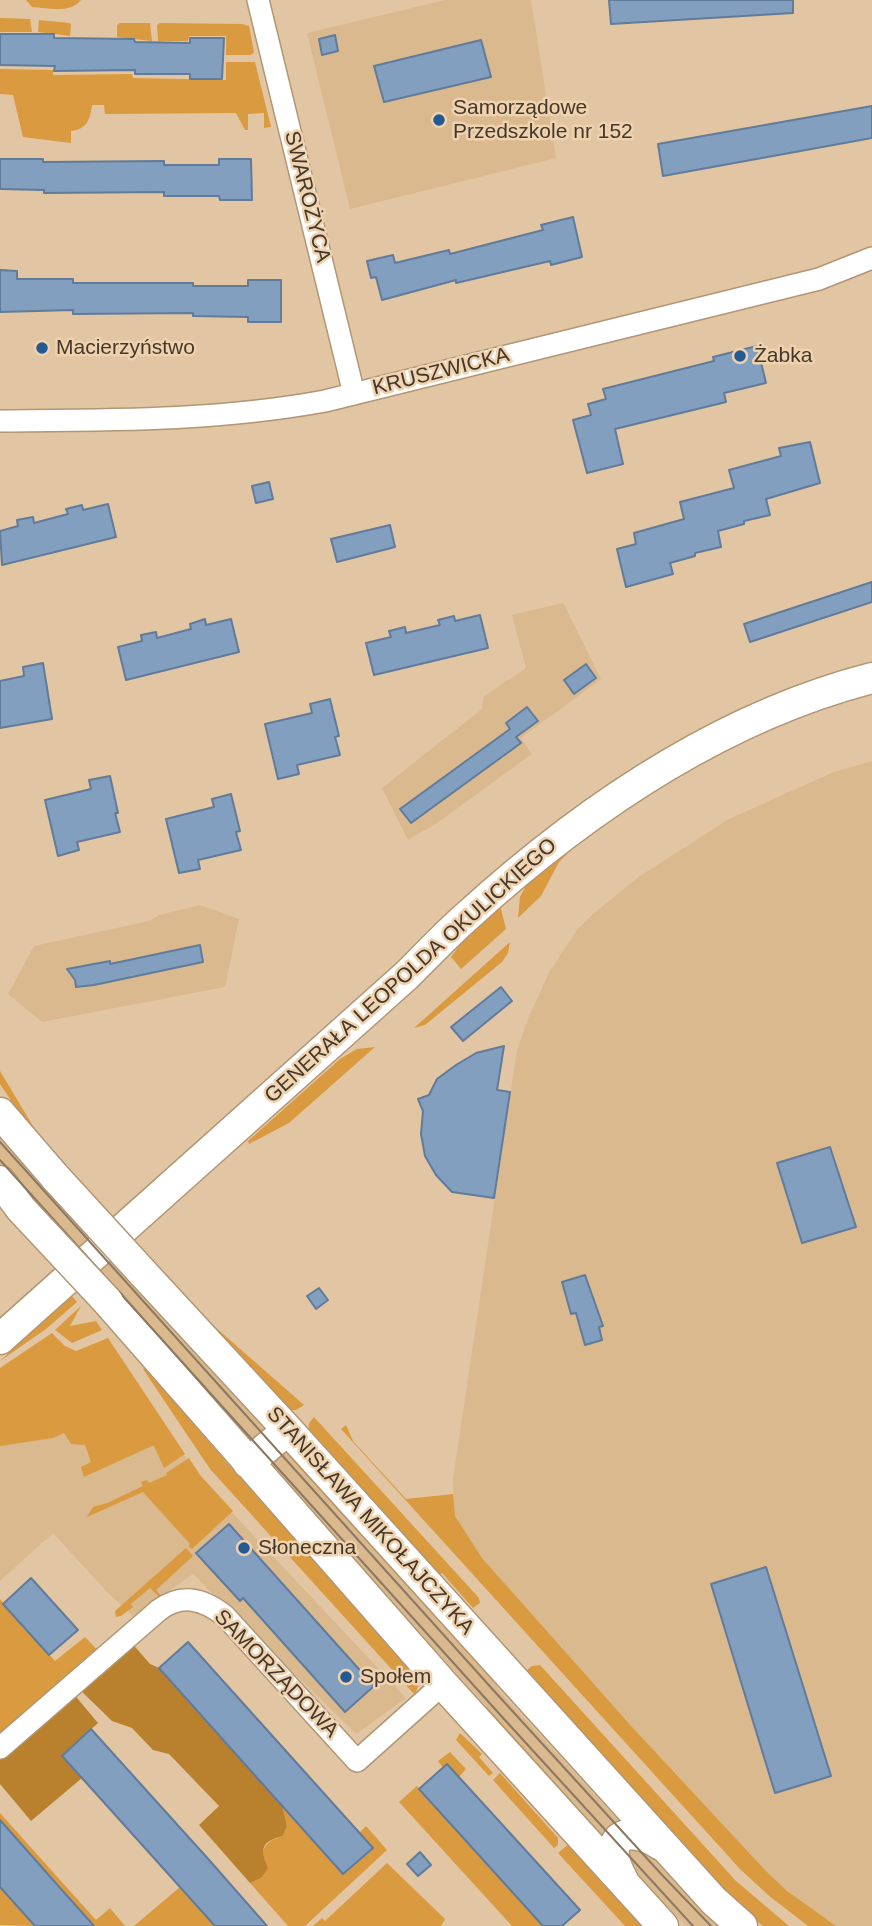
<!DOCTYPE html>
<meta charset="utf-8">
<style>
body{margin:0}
canvas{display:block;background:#e2c5a2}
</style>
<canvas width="872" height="1926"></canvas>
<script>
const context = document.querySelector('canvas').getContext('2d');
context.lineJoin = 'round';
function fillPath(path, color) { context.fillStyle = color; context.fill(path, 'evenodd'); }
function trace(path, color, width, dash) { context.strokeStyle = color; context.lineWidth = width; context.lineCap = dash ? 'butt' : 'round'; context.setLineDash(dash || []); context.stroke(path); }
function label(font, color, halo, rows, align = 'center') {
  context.font = font + ' Helvetica,sans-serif'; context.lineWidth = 5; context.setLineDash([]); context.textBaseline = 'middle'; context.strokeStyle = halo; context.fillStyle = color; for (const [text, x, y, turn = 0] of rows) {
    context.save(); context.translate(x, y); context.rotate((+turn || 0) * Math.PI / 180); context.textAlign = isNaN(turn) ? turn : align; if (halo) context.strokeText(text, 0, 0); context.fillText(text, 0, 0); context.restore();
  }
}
const built = new Path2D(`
 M445,0H531L556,158L350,209L307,33Z
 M563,603L601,679L521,738L532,754L437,823L408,840L382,788L482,709L484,696L526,668L512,615Z
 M872,761V1926H834L787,1891L765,1870L633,1728L482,1558L454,1516L453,1479L517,1050L529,1016L550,971L577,930L593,914L640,876L729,819L834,772Z
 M200,905L239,919L225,987L42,1022L8,994L34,946L149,921L159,915Z
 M0,1136L494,1682L502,1694L674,1881L718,1926H686L662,1901L0,1167Z
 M142,1401L211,1490L406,1698L356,1734L193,1574L133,1616L108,1593L53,1533L0,1581V1444Z`);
const green = new Path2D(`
 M26,0H81C70,14 48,8 32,7Z
 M0,18L30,19L32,32H0Z
 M39,20L69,23L71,24L70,36L38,32Z
 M120,23H150L152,41L117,37V25Z
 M160,23L242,24L249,26L254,52L251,55H226V36H189L188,41H158L157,25Z
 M226,62H255L271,127L264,128V113L248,114V130H245L236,113L105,114L104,105H92C90,120 87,129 71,131V143L23,137L13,95L0,94V69L53,70V75L132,74L133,78L226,80Z
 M580,841L559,862L541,896L518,918L520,897L527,884Z
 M500,905L506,929L461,969L451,957L467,935Z
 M510,942L508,953L502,962L425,1025L414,1028Z
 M375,1047L289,1123L249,1144L248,1141L340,1059L357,1049Z
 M0,1071L39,1136L32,1132L0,1084Z
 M71,1295L77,1302L46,1329L0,1361Z
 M81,1306L70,1326L96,1321L102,1330L72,1343L55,1330Z
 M198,1312L304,1405L296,1410L289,1411Z
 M52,1333L65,1346L76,1351L108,1338L185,1454L164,1468L154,1446H152L84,1477L81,1467L91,1462L85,1445L71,1444L64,1433L53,1438L0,1446V1368Z
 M145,1367L226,1462L414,1670L419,1683L415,1695L210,1469L143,1369Z
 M314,1417L479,1598L480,1603L473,1608L442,1573L438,1576L308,1433L309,1423Z
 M346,1425L353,1441L406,1499L453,1494L455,1516L482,1558L633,1728L765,1870L787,1891L836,1926H808L768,1895L740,1869L341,1429Z
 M288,1455H292L498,1678L494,1682Z
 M189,1458L200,1475L233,1511L192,1549L188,1546L190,1544L143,1492L87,1517L93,1507L107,1503L143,1486L141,1482L147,1480L149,1483L167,1475L166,1473Z
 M186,1548L193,1556L156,1590L162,1597L160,1598L150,1588L131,1604L133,1607L121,1616L116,1617L115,1611Z
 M0,1599L55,1661L85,1637L101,1654L0,1743Z
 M540,1665L736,1881L789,1926H763L735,1902L525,1672L532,1666Z
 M487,1707L596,1828H593L483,1711Z
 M460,1733L482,1754L479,1757L493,1773L489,1776L456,1740Z
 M450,1752L466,1769L459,1777L448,1765L443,1768L438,1761Z
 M500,1773L558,1838V1845L554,1848L493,1780Z
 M417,1786L543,1926H512L399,1802Z
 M282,1805L359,1833L366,1826L387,1850L305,1926H288L250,1883L261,1878C262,1857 258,1842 283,1836L287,1826Z
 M0,1813L96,1920L110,1908L125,1926H94L0,1820Z
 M570,1843L646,1926H625L558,1853Z
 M387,1863L445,1919L441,1926H313L322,1918L325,1921Z
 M0,1887L35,1926L0,1925Z
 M180,1887L215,1926H134Z`);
const forest = new Path2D(`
 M130,1641L150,1664L159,1668L282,1805L287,1826L283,1836C262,1841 259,1849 268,1868L261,1878L250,1883L199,1825L219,1806L169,1754L153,1750L132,1728L112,1721L78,1688Z
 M72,1692L98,1723L63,1755L82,1778L31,1821L0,1784V1755Z`);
const building = new Path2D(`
 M609,0H793V13L611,24Z
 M0,34H54V38L134,39L135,42L190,43V38H224L222,79H190V74H135V70L54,71L55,66L0,65Z
 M335,35L338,51L322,55L319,39Z
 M481,40L491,77L384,102L374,66Z
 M872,106V138L663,176L658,144Z
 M0,159H43V162L164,161V165H219V159H251L252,200H220L219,196H164V192L44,193V190L0,189Z
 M573,217L582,257L551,265L550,261L456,283V280L382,300L376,277L371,278L367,261L393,255L395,263L449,250L450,254L543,230L541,225Z
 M0,270L17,271V279H73V283H193V286H248V280H281V322H248V317L193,316V313L73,314V310L0,312Z
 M757,346L766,383L724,393L726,402L615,429L623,464L587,473L573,420L591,415L588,404L606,399L603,389L714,361L713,357Z
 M810,442L820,483L766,499L770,515L744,521V524L718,531L721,547L695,553V556L670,563L673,574L626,587L617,549L636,544L634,533L684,519L680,502L734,488L729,470L781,456L779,448Z
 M269,482L273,499L256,503L252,486Z
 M108,504L116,537L2,565L0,531L18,526L17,520L33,517L34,523L68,514L66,509L82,505L83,510Z
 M390,525L395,547L337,562L331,539Z
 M872,582V602L750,642L744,624Z
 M480,615L488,648L374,675L366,643L391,637L389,631L405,627L406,633L440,625L438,620L454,616L455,621Z
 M205,619L206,625L231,619L239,652L126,680L118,647L142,641L141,635L156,632L157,638L191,629L190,624Z
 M43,663L52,719L0,728V681L24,676L23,667Z
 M586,664L596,678L574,694L564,680Z
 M330,699L339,736L335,737L340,755L297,765L299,774L278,779L265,724L312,713L310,704Z
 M527,707L538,721L516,737L521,743L411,823L400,809L510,729L506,723Z
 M110,776L118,813H115L120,832L77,842L79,850L58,856L45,800L91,789L89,780Z
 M231,794L240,831L236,832L241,850L198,860L200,869L179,873L166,819L214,807L212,799Z
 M200,945L203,962L94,985L76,987L75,980L67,969L110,961V964Z
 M501,987L512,1001L463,1041L451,1027Z
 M504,1046L497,1090L510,1092L494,1198L452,1192L436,1175L425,1156L421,1134L423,1111L418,1099L429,1095L437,1079L456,1065L476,1053Z
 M830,1147L856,1227L802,1243L777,1163Z
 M585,1275L603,1326L599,1327L602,1340L585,1345L576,1313L571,1314L562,1282Z
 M319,1288L328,1300L316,1309L307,1296Z
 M229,1524L374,1686L345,1712L243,1598L240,1601L196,1553Z
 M766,1567L831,1776L775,1793L711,1584Z
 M31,1578L78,1630L49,1655L3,1604Z
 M188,1642L373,1848L343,1874L159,1668Z
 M91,1729L210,1861L267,1926H215L82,1778L62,1756Z
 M447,1764L580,1910L562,1926H543L419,1789Z
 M0,1820L61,1889L94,1926H35L0,1887Z
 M420,1852L431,1865L418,1876L407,1864Z`);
const street = new Path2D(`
 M258,0L354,394
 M0,421C109,420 217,421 325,401L819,279L872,258
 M0,1748L159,1610C182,1593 204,1599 225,1616L357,1761L443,1684`);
const secondary = new Path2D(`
 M0,1113L56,1178
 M0,1181L21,1209
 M142,1272L288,1430L667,1849L714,1901L742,1926
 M108,1302L443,1684L663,1926
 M0,1339L407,975C426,956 444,937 464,919C581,812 717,718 872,678
 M248,1463L288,1430
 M623,1880C600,1840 623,1821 661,1845`);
const tram = new Path2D(`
 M0,1142L495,1692L663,1876L711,1926
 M0,1160L504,1719L693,1926`);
const secondaryBridge = new Path2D(`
 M56,1178L142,1272
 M21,1209L108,1302`);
const markers = [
 [439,120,7,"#255992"],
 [42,348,7,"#255992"],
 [740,356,7,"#255992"],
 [244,1548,7,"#255992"],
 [346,1677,7,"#255992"]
];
const poiNames = [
 ["Samorządowe",453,108],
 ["Przedszkole nr 152",453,132],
 ["Macierzyństwo",56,348],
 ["Żabka",754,356],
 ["Słoneczna",258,1548],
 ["Społem",360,1677]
];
const streetNames = [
 ["SWAROŻYCA",307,197,76],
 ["KRUSZWICKA",441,372,-14],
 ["GENERAŁA LEOPOLDA OKULICKIEGO",411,971,-42],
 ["STANISŁAWA MIKOŁAJCZYKA",370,1521,48],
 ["SAMORZĄDOWA",276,1674,46]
];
fillPath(built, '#dab98f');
fillPath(green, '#da9a3f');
fillPath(forest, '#b9812d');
fillPath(building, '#839fbf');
trace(building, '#617b9a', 2);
trace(street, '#b29674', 24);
trace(secondary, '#b29674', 33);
trace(street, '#fff', 21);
trace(secondary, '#fff', 30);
trace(tram, '#8c7861', 2);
trace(secondaryBridge, '#b29674', 33, []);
trace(secondaryBridge, '#fff', 30);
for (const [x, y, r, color] of markers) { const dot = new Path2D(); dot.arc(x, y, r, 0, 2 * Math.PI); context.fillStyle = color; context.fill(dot); trace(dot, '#efd2af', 2.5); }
label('21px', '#44382a', '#efd2af', poiNames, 'left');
label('21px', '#44382a', '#efd2af', streetNames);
</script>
